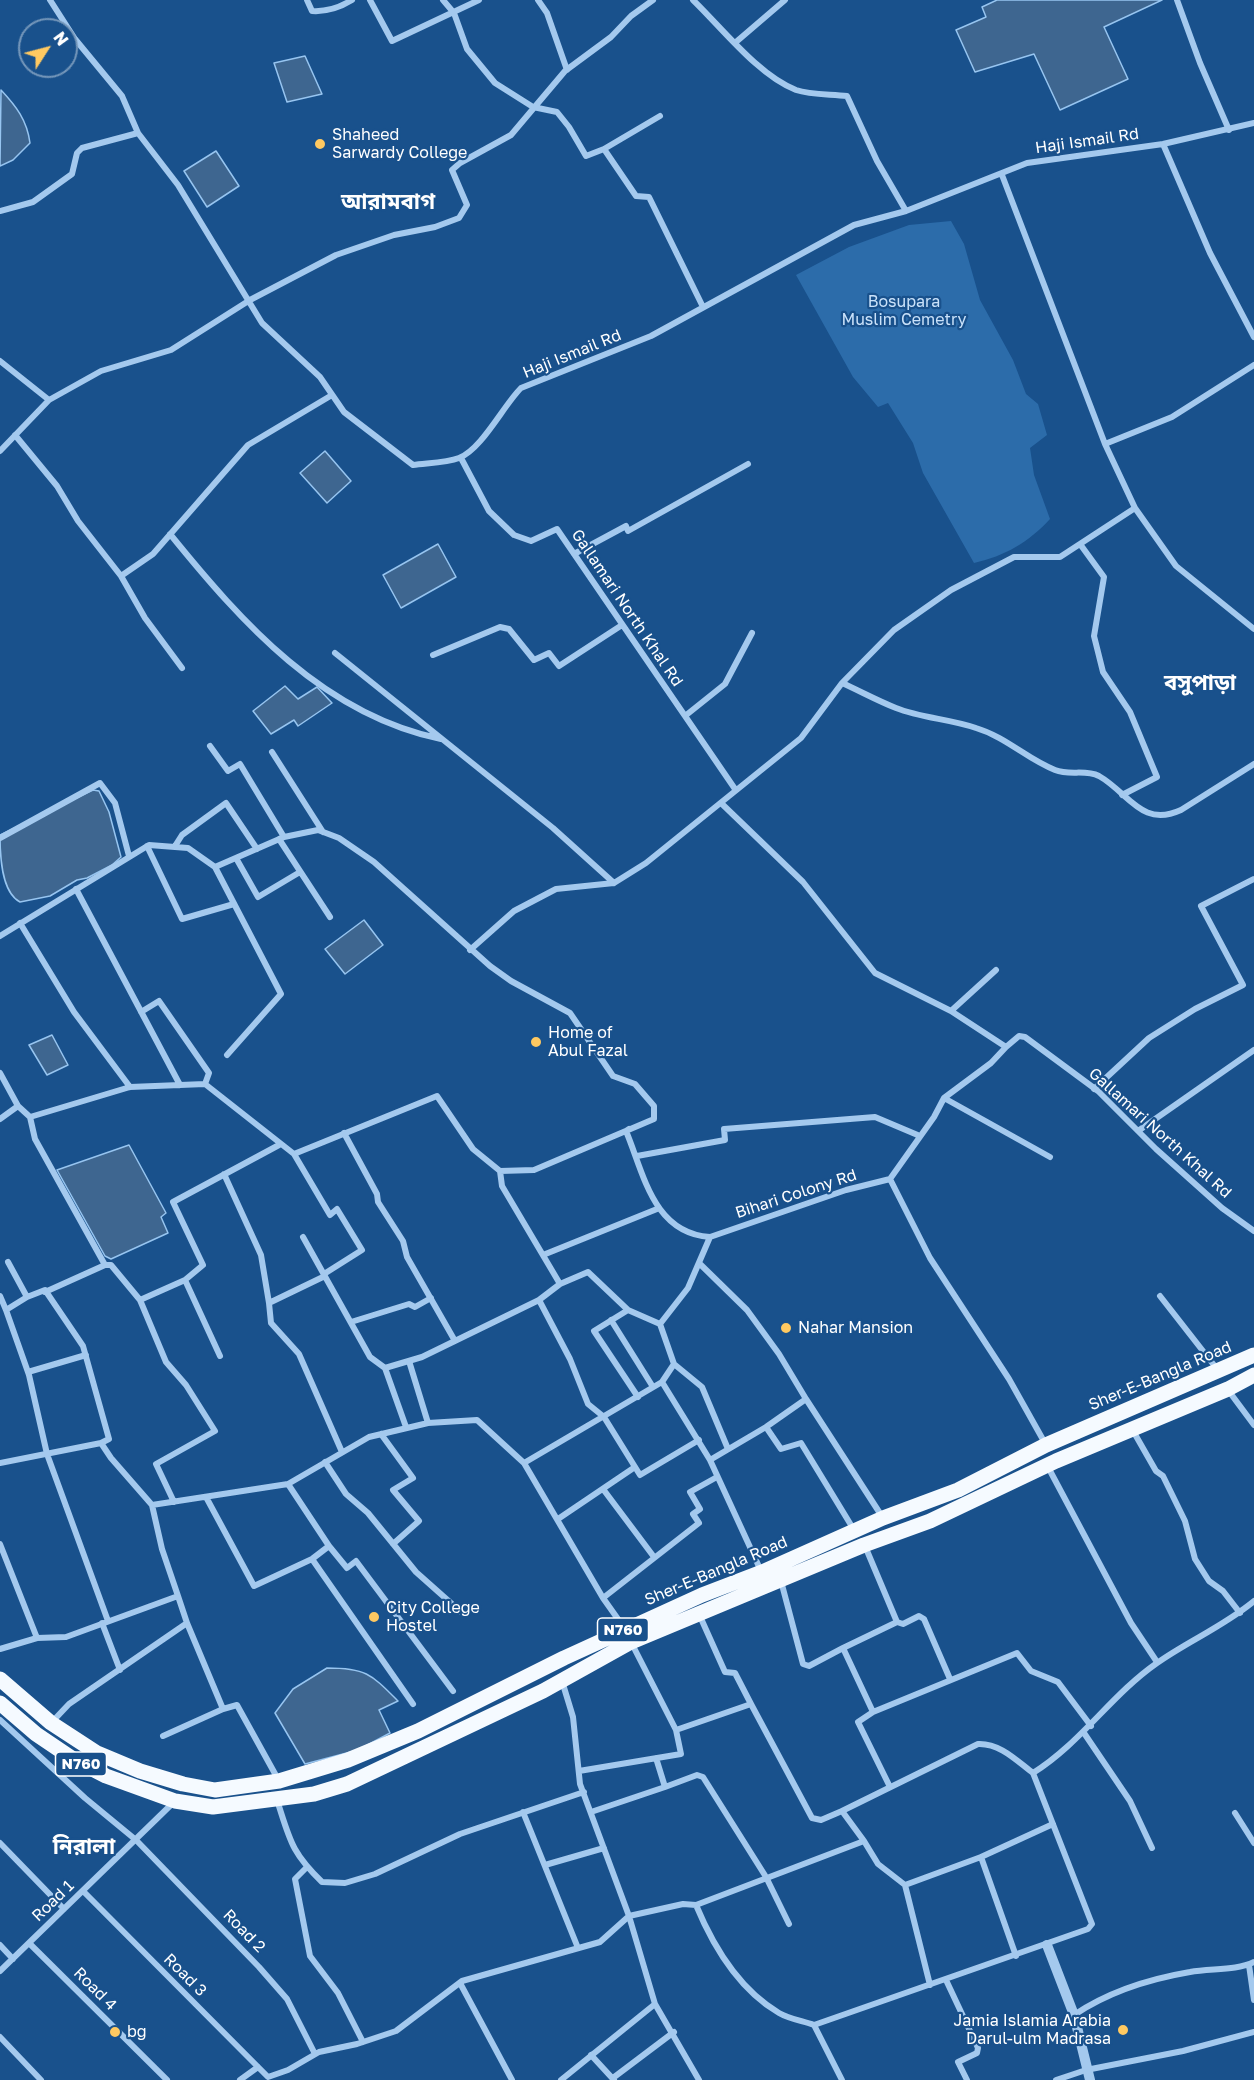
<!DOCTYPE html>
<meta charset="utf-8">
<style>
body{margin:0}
#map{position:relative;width:1254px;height:2080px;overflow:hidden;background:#19518c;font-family:"Golos Text",sans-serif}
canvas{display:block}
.north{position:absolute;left:18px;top:18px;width:60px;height:60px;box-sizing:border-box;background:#19518c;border:2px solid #7597ba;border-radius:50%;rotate:54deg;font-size:16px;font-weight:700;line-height:24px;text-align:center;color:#fff}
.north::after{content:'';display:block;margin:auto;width:21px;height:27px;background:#ffc961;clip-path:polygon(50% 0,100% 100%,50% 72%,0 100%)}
</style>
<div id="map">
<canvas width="1254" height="2080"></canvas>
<div class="north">N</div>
</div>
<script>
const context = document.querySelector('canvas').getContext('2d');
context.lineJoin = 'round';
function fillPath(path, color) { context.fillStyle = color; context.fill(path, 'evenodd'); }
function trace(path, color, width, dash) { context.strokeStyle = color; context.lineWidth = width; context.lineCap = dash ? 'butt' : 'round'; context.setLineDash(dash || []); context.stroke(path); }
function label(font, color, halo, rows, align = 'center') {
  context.font = font + ' "Golos Text","Noto Sans Bengali",sans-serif'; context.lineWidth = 4.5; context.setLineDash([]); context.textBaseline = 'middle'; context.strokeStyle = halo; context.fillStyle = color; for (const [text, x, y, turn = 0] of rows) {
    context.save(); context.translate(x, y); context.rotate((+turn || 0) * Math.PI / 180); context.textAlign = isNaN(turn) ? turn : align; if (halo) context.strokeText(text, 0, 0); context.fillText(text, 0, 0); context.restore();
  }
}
const green = new Path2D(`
 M951,221L964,244L980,300L1013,360L1026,394L1038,404L1047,435L1030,448L1034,475L1050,519C1029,542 1005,556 974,563L923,473L913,443L888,403L878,407L853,377L796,275L849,247L909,225Z`);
const water = new Path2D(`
 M997,0H1162L1104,27L1128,79L1060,110L1034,54L975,72L956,30L986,17L982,7Z
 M305,56L322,94L287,102L274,63Z
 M1,90C16,106 27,120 30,143L13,160L0,166Z
 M216,151L239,186L207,207L184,171Z
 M325,451L351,481L327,503L300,473Z
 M438,544L456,577L401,608L383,575Z
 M285,686L298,699L317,687L332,703L298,726L294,720L271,734L253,711Z
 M93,790L99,791L109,812L121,857L112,865L87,878L77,880L50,896L20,902C1,892 0,855 0,835Z
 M364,920L383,945L345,974L325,949Z
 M52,1035L68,1065L47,1075L29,1045Z
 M129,1145L166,1213L161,1217L168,1233L111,1259L105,1256L57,1170Z
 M327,1668C366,1668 371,1674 398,1701L379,1710L390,1733L358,1750L305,1764L275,1713L293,1689Z`);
const minor = new Path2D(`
 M50,0L75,39L122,96L138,133L178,185L262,323L320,377L344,412L413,465C427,463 446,463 459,458C482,449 503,406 521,388L651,336L854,225L906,211L1027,163L1163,144L1254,123
 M307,0L312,11C327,12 339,8 352,0
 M370,0L392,41L479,0
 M443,0L454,13L467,49L495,83L533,107L557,112L569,127L586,156L604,149L636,196L649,197L703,307
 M538,0L547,13L567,70
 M693,0C722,28 759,76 796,90C811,95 831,94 847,96L877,161L906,211
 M1177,0L1200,63L1229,130
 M736,42L785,0
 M1163,144L1210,253L1254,337
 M604,149L660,116
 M1002,175L1105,444L1135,508L1176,566L1254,629
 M0,211L33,202L72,174L77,153L82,148L138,133
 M0,361L49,400L101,371L171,350L250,300L336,255L394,235L435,227L459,218L467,205L452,170L460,163L511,135L565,71L611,37L631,16L653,0
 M15,435L57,486L78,521L121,576L145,618L182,668
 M1105,444L1172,417L1254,365
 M0,451L49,400
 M461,458L489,511L514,535L531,541L557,529L735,789
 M170,534C242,623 324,715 441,739
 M1080,544L1104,577L1094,636L1103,672L1130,712L1157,777L1122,795
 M574,554L626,526L628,531L748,464
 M121,576L153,554L248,445L332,395
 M335,653L553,828L614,883
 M433,655L500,627L509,629L534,660L549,653L559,666L622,625
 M842,683L894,630L951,590L1014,557H1060L1135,508
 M685,716L725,684L752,633
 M210,746L228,771L240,764L284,837
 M272,752L323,832
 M721,803L803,882L875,973L951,1011L1006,1047L1019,1036L1025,1037L1098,1091L1156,1149L1222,1208L1254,1231
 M0,838L100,783L115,803L129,856
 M279,839L330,917
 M147,846L182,919L234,904
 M175,846L182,835L226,803L257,849
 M236,858L258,897L300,872
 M215,867L281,994L227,1055
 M76,889L180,1085
 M20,923L74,1012L130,1087
 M0,936L149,845L188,848L215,867L284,837L318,830L339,838L374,862L490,966L511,981L570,1013L613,1076L635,1084L654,1106V1119L534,1170L500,1171L473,1149L437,1096L294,1154L205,1084L130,1087L30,1117L18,1106L0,1073
 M470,950L514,911L556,889L614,883L646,863L801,738L842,683C860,691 878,701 896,708C921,718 950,719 976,728C1006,737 1027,759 1055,770C1070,776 1085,769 1099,776C1129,793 1141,828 1181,810L1254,764
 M951,1011L996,970
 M141,1012L159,1001L209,1073L205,1084
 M1006,1047L991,1063L944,1098L934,1117L890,1179L930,1258L1009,1379L1046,1445
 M1094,1089L1149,1038L1195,1009L1243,985L1201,906L1254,879
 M944,1098L1050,1157
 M30,1117L35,1139L105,1265L45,1292
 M0,1119L18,1106
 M629,1129L626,1131C644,1174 653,1233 710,1237L846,1190L890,1179
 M1138,1131L1254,1050
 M344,1133L377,1194L378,1202L403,1241L407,1257L455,1341
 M294,1154L330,1215L337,1209L362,1250L324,1274
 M637,1156L725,1140L724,1129L875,1117L920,1136
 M500,1171L502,1186L560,1284
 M224,1174L261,1255L269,1303L325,1276
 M303,1237L370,1357L385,1368
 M710,1237L688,1288L660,1324L674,1364L662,1382L710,1460L761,1571
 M543,1255L657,1209
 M8,1262L27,1297L6,1310L29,1375L47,1454L108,1621
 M700,1264L747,1310L779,1354L806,1399
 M105,1265H111L140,1300L166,1362L186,1385L215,1431L156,1464L174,1502
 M185,1280L203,1265L173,1202L279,1145
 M0,1296L6,1310
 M1160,1296L1217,1369
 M27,1297L45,1290L83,1346L109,1439L101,1443
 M140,1300L185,1280L220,1356
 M539,1300L570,1359L588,1404L604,1417L640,1475L699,1440
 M269,1303L271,1323L299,1354L342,1452
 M628,1310L594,1331L638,1397
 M611,1320L653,1387
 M351,1322L409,1304L415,1307L431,1298
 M409,1361L428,1423
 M674,1364L702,1387L728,1449
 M28,1372L86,1355
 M1228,1390L1254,1425
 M406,1427L385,1368L422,1357L539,1300L560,1284L588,1272L628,1310L660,1324
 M766,1427L781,1449L801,1443L854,1530
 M1132,1429L1156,1471L1163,1476L1185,1521L1195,1559L1209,1581L1223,1591L1240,1613
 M381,1434L413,1478L393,1490L419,1521L393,1544
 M710,1460L766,1427L806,1399L883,1518
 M325,1462L346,1494L368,1513L416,1572L461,1612
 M0,1463L101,1443L111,1458L152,1505L288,1484L369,1437L428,1423L477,1420L524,1463L603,1598L625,1629
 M524,1463L662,1382
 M1048,1467L1131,1623L1157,1662
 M603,1489L654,1557
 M206,1497L254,1586L312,1559L329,1546L288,1484
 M558,1519L635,1467
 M0,1544L37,1638
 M329,1546L347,1568L356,1561L453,1691
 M312,1559L413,1704
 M781,1581L803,1664L809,1666L843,1648L873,1712L858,1722L890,1787
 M603,1598L699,1523L693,1514L700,1509L690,1492L717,1477
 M699,1614L725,1672L735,1673L751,1704
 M897,1622L903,1624L919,1616L924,1619L950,1679
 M102,1623L120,1670
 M187,1623L223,1709L237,1705L279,1781
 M631,1642L676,1730L751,1704L812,1818L821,1820L842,1811
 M843,1648L897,1622L865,1546
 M0,1649L37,1638L66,1637L178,1596L162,1549L152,1505
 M873,1712L1017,1653L1031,1671L1058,1682L1091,1726
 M0,1720L85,1798L136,1840L259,1967L287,1999L315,2054
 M52,1722L69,1704L187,1623L178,1596
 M1084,1733L1130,1801L1152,1848
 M163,1736L223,1709
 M579,1771L681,1754L676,1730
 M665,1787L697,1775L703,1777L766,1877L789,1924
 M277,1800C290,1840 291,1852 322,1882L345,1883L375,1874L460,1834L584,1792
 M523,1812L578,1948
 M591,1812L665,1787L656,1758
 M1235,1813L1254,1843
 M864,1841L878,1864L905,1885L930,1985
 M0,1843L64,1909
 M981,1857L1053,1824
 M545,1865L604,1848
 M307,1867L295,1879L310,1956L338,1993L363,2042
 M905,1885L981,1857L1016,1956
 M83,1891L268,2077L288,2070L319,2052L357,2044L396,2031L462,1981L600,1942L629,1916L683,1904L696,1905C713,1946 740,1990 779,2013C789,2019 803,2021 814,2025L842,2080
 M696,1905L864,1841L842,1811L978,1744C1000,1743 1017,1761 1033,1773
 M29,1943L167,2080
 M0,1945L13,1959
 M1249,1965L1254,2000
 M0,1971L175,1801
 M946,1980L978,2048L977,2053L958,2062L967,2080
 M460,1983L512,2080
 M655,2004L699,2080
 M1074,2015C1108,1992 1149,1979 1190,1972C1210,1968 1236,1971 1254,1962
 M814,2025L1088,1929L1092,1924L1090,1919L1033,1773C1081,1743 1111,1695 1157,1663C1188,1641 1224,1626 1254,1601
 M0,2037L41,2080
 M591,2055L614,2080
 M613,2078L674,2032
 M240,2080L258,2067
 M561,2080L655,2004L629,1916L580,1784L573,1717L562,1681
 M1056,2080L1086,2070L1183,2051L1254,2032`);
const tertiary = new Path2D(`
 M1047,1945L1074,2015L1090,2080`);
const trunk = new Path2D(`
 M0,1679L51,1723L97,1753L140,1771L183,1784L215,1790L279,1781L348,1760L418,1731L564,1658L702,1595L762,1572L883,1518L958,1490L1046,1445L1254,1355
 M0,1703L36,1734L73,1759L106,1776L175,1801L213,1807L314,1794L347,1784L425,1747L543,1691L631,1642L864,1545L930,1521L1056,1461L1228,1389L1254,1375`);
const markers = [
 [320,144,6,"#ffc961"],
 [536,1042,6,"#ffc961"],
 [786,1328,6,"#ffc961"],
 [374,1617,6,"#ffc961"],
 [1123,2030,6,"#ffc961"],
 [115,2032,6,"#ffc961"]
];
const shields = [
 [623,1630,51],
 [81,1764,51]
];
const shieldNames = [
 ["N760",623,1630],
 ["N760",81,1764]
];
const poiNames = [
 ["Shaheed",332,135],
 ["Sarwardy College",332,153],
 ["Home of",548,1033],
 ["Abul Fazal",548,1051],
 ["Nahar Mansion",798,1328],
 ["City College",386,1608],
 ["Hostel",386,1626],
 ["Jamia Islamia Arabia",1111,2021,"right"],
 ["Darul-ulm Madrasa",1111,2039,"right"],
 ["bg",127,2032]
];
const streetNames = [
 ["Haji Ismail Rd",1087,141,-8],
 ["Haji Ismail Rd",572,354,-22],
 ["Gallamari North Khal Rd",627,608,56],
 ["Gallamari North Khal Rd",1160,1133,42],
 ["Bihari Colony Rd",796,1194,-18],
 ["Sher-E-Bangla Road",1160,1376,-23],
 ["Sher-E-Bangla Road",716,1571,-23],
 ["Road 1",53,1901,-44],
 ["Road 2",244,1931,46],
 ["Road 3",185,1975,45],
 ["Road 4",95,1989,45]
];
const parkNames = [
 ["Bosupara",904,302],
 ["Muslim Cemetry",904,320]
];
const districtNames = [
 ["আরামবাগ",388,202],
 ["বসুপাড়া",1200,683],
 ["নিরালা",84,1847]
];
fillPath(green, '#2c6caa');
fillPath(water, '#3e6690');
trace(water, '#97c5f0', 1.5);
trace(minor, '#a4c9ee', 6);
trace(tertiary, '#a4c9ee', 10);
trace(trunk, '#f5faff', 15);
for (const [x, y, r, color] of markers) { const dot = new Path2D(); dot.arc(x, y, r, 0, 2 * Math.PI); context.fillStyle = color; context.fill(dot); trace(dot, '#19518c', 2); }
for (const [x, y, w] of shields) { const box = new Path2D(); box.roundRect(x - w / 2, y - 12, w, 24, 4.5); context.fillStyle = '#19518c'; context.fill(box); trace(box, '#fff', 1.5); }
label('bold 15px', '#fff', null, shieldNames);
label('16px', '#fff', '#19518c', poiNames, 'left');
label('16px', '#fff', '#19518c', streetNames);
label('16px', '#cae2fa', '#19518c', parkNames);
label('bold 22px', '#fff', '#19518c', districtNames);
</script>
